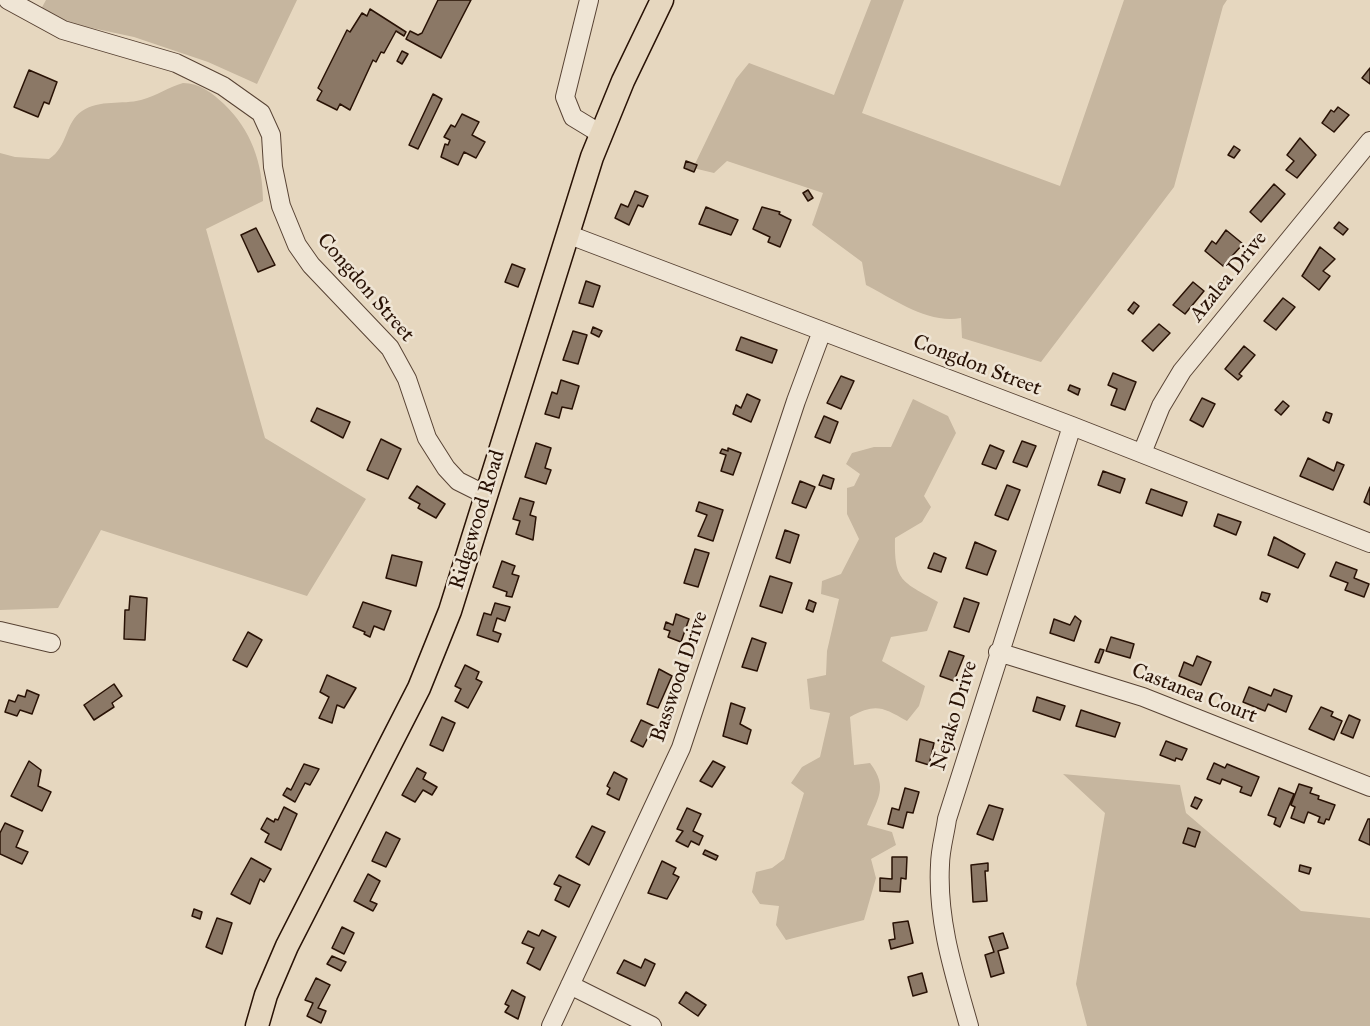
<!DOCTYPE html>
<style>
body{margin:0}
canvas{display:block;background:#e6d7bf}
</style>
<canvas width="1370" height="1026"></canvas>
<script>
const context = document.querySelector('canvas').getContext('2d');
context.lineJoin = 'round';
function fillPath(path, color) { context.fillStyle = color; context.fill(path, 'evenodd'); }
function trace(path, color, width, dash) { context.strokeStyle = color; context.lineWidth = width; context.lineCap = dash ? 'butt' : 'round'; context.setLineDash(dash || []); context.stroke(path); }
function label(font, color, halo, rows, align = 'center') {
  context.font = font + ' "IM FELL Great Primer",serif'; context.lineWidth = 5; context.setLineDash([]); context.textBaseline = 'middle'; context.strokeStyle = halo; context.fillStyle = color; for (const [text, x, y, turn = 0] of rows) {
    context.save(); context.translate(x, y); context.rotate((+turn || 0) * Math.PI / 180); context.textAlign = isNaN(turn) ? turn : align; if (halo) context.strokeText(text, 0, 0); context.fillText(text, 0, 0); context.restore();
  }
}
const green = new Path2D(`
 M46,0H297L257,84L208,62L134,37L73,24L41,9Z
 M871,0H904L862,113L1060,186L1124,0H1227L1223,6L1174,187L1041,362L962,338L961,318C928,324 895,300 866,285L862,262L812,225L823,193L727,161L714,173L693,168L736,79L749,63L834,95Z
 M183,83C200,83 212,93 224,104C251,130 263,163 263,201L206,229L265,438L366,499L307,596L101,530L58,608L0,610V153L15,157L49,159C68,147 65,122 82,111C100,99 122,105 141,100C156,96 169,87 183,83Z
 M913,399L948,416L956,433L924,496L931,507L922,522L895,538C894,582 902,581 938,602L927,631L891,637L882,661L925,686L919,706L907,721C882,707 876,703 850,717L854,765L870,763C889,788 877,799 867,825L892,832L896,845L871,859L876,878L864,920L786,940L776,925L779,906L760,904L752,892L756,872L772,868L784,859L804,793L791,783L802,767L820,757L830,713L810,709L807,679L826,675L827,651L839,599L821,594L822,581L841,574L859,539L847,514V488L854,486L860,474L846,464L852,453L874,447H891Z
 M1063,774L1180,785L1186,813L1301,911L1370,918V1026H1087L1076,984L1105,813Z`);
const building = new Path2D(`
 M438,0H471L441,58L406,39L410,31L418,35L422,33Z
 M370,9L406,32L404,36L396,31L384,53L381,52L376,62L373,60L350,110L340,104L337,110L317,100L322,91L318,88L347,30L350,32L362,13L367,16Z
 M402,51L408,54L402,64L397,61Z
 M1370,68V84L1362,78Z
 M29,70L57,82L49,104L44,102L38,117L14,107Z
 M433,94L442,99L418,149L409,145Z
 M1338,107L1349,115L1334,132L1322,123L1331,110L1334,112Z
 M462,114L479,122L472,135L485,142L476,158L464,152L458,165L441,157L445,144L448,145L450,140L444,137L451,125L455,127Z
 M1300,138L1316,155L1297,178L1286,170L1294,161L1287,155Z
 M1234,146L1240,150L1234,158L1228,155Z
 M686,161L697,165L694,172L684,168Z
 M1274,184L1285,194L1261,222L1250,212Z
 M808,190L813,198L808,201L803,193Z
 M635,191L648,196L643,207L638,205L629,225L615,218L621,204L628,207Z
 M706,207L738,220L731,235L699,224Z
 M762,207L780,212L779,214L791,220L780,247L768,242L770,237L753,229Z
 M1339,222L1348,229L1343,235L1334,228Z
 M256,228L275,265L258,272L241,235Z
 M1226,230L1243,244L1223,266L1205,251L1212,241L1216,244Z
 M1320,247L1335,259L1323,271L1330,276L1319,290L1302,276Z
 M512,264L525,269L518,287L505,282Z
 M586,281L600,286L593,307L579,303Z
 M1193,282L1204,291L1185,314L1173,305Z
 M1283,298L1295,307L1276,330L1264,321Z
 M1134,302L1139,306L1133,314L1128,310Z
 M1159,324L1170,333L1153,351L1142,341Z
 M593,327L602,331L599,337L591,333Z
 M573,331L587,335L578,364L563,360Z
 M741,337L777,350L772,363L736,350Z
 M1244,346L1255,355L1239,374L1242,376L1238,380L1225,369Z
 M1113,373L1136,382L1125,410L1111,405L1117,389L1108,385Z
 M841,376L854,381L841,409L827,403Z
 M561,380L579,386L572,409L562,407L559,418L545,414L552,392L557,394Z
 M1070,385L1080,389L1078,395L1068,390Z
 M747,394L760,400L751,422L733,414L736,405L741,408Z
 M1202,398L1215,404L1203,427L1190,420Z
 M1283,401L1289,406L1281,415L1275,410Z
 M317,408L350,422L343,438L311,421Z
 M1326,412L1332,414L1329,423L1323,420Z
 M824,416L838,422L830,443L815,437Z
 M381,439L401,449L388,479L367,470Z
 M1022,441L1036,446L1027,467L1013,462Z
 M536,443L551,448L545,468L551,470L546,484L525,477Z
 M990,445L1004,451L996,469L982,464Z
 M728,448L741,453L733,475L721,471L726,455L720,453L722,449L728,451Z
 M1308,458L1334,471L1337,462L1344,465L1333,490L1300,476Z
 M1103,471L1125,479L1120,493L1098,485Z
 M823,475L834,479L831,489L819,485Z
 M800,481L815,487L806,508L792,503Z
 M1007,485L1020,490L1008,520L995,515Z
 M417,486L445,504L436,518L418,508L420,504L409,498Z
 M1370,487V505L1364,502Z
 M1151,489L1187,502L1182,516L1146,503Z
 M520,498L534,502L530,515L536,517L533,540L516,534L520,521L513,519Z
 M699,502L723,510L713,541L698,536L707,515L696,511Z
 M1218,514L1241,522L1236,535L1214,526Z
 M785,530L799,535L790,563L776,558Z
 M1274,537L1305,554L1298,568L1268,555Z
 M975,542L996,551L987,575L966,568Z
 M695,549L709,553L698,587L684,583Z
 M934,553L946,558L941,572L928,568Z
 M392,555L422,562L416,586L386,578Z
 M502,561L515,566L512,574L519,576L512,597L506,596L507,592L493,587Z
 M1336,562L1357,570L1354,578L1369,584L1364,597L1345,590L1348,583L1330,576Z
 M770,576L792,583L782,613L760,606Z
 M1262,592L1270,594L1267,602L1260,599Z
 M130,596L147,598L145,640L124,639L125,610H129Z
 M964,598L979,603L969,632L954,627Z
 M809,600L816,603L813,612L806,609Z
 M363,602L391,611L384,630L374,626L370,637L364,634L365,632L353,627Z
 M495,603L510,607L505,621L497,618L493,631L501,634L498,642L477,635L484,613L491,615Z
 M676,614L689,619L681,642L668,637L670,631L664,629L666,622L673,625Z
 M1075,616L1081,621L1074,641L1050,633L1054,619L1070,625Z
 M248,632L262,640L247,667L233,660Z
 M1111,637L1134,644L1130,658L1106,651Z
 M752,638L766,643L757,671L742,667Z
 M1100,649L1104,650L1099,663L1095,662Z
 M949,651L964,656L954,681L940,676Z
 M1197,656L1211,662L1201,685L1179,676L1184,662L1193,666Z
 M465,665L479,672L476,679L482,682L468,708L455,701L461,689L455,686Z
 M659,669L672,676L658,708L647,704Z
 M327,675L356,688L344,708L337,705L332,723L319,718L329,697L320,692Z
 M114,684L122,696L112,703L114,707L94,720L84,705Z
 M1249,687L1271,696L1274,689L1292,696L1286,712L1268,704L1265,711L1243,702Z
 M27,690L39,695L32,714L20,710L17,716L5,712L9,700L15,702L18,695L25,697Z
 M1037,697L1065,706L1060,720L1033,711Z
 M731,703L745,708L740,724L751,730L747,744L723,736Z
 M1321,707L1333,712L1331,716L1342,721L1334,740L1309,729Z
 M1081,710L1120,723L1115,737L1076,726Z
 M1349,715L1360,720L1353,738L1341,733Z
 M442,717L455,723L443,751L430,745Z
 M641,720L654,726L643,747L631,741Z
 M920,739L934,743L929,765L916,761Z
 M1166,741L1187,749L1182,760L1176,758L1175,761L1160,755Z
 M29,761L41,770L38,786L51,792L42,811L11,796Z
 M713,761L725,767L712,787L700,781Z
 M1214,763L1225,768L1227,764L1259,777L1251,796L1240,792L1242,787L1222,779L1220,784L1207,779Z
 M304,764L319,769L310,785L305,783L295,802L283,795L287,788L291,790Z
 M417,768L426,773L423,779L437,787L432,795L423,790L415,802L402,795Z
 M614,772L627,779L619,800L607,794L610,788L607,786Z
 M1299,784L1312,788L1310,793L1319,796L1318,799L1335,805L1329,820L1326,819L1324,824L1318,822L1320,817L1308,812L1304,823L1291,818L1295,807L1291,805Z
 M905,788L919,792L913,813L907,812L903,828L888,824L892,808L899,810Z
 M1279,788L1294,794L1280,827L1274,824L1276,818L1268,815Z
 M1195,797L1202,800L1197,809L1191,806Z
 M989,805L1003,809L993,840L977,834Z
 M284,807L297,814L281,850L265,842L269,834L261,829L267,818L274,822L275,819L278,820Z
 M687,808L701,814L693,831L703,836L699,845L691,841L688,847L676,841L683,831L677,829Z
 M1368,819H1370V845L1359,840Z
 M5,823L23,831L16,847L28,852L22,864L0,854V833Z
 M592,826L605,832L589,865L576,857Z
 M1188,828L1200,832L1195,847L1183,843Z
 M386,832L400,839L386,867L372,861Z
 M705,850L718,856L716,860L703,854Z
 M892,857H907L906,879L901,878L900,892L880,891V878L892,879Z
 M251,858L271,869L264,882L260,879L250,904L231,894Z
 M662,861L676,868L673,874L679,877L667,899L648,893Z
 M988,863V871H985L987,901L973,902L971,865Z
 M1300,865L1311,868L1309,874L1299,871Z
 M368,874L380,881L370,901L377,904L373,911L354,901Z
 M559,875L580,885L569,907L555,900L561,887L554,884Z
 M194,909L202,912L200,919L192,916Z
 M217,918L232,923L222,954L206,947Z
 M908,921L913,943L891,949L889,940L895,939L893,923Z
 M342,927L354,933L344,954L332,948Z
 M542,930L556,937L540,970L527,963L534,948L522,943L528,931L539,936Z
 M1003,933L1008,948L998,951L1004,973L991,977L985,955L994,952L989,937Z
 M332,956L346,962L341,971L327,964Z
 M645,959L655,964L645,986L617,973L624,960L641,968Z
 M922,973L927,992L913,996L908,977Z
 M316,978L330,985L318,1008L326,1011L321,1023L307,1016L313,1003L305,1000Z
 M512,990L525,997L518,1019L505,1012L509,1006L505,1004Z
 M686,992L706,1005L698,1016L679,1003Z`);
const minor = new Path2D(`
 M8,0L63,30L176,63L223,86L261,113L271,135L273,167L281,206L297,245L311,265L390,348L407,379L427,438L446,468L458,481L486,495
 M589,0L565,97L573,117L601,134
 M567,234L1072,426L1370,543
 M1142,453L1161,406L1182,371L1370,141
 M0,631L51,643
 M998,652L1143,697L1370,787
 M570,985L652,1026
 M551,1026L681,748L796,401L822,331
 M969,1026C954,973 937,921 940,865C940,850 945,834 947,819L1072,426`);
const major = new Path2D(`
 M257,1026L266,995L287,946L419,688L450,611L592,157L623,81L662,0`);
const streetNames = [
 ["Azalea Drive",1229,277,-51],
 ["Congdon Street",365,288,49],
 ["Congdon Street",977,366,21],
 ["Ridgewood Road",478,520,-73],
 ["Basswood Drive",680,677,-71],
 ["Castanea Court",1194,694,21],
 ["Nejako Drive",955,716,-73]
];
fillPath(green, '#c6b69f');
fillPath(building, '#8b7866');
trace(building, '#291205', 1.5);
trace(minor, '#584334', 20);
trace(major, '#291205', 25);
trace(minor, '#efe5d5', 18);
trace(major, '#e6d7bf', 22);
label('21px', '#291205', '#efe5d5', streetNames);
</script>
